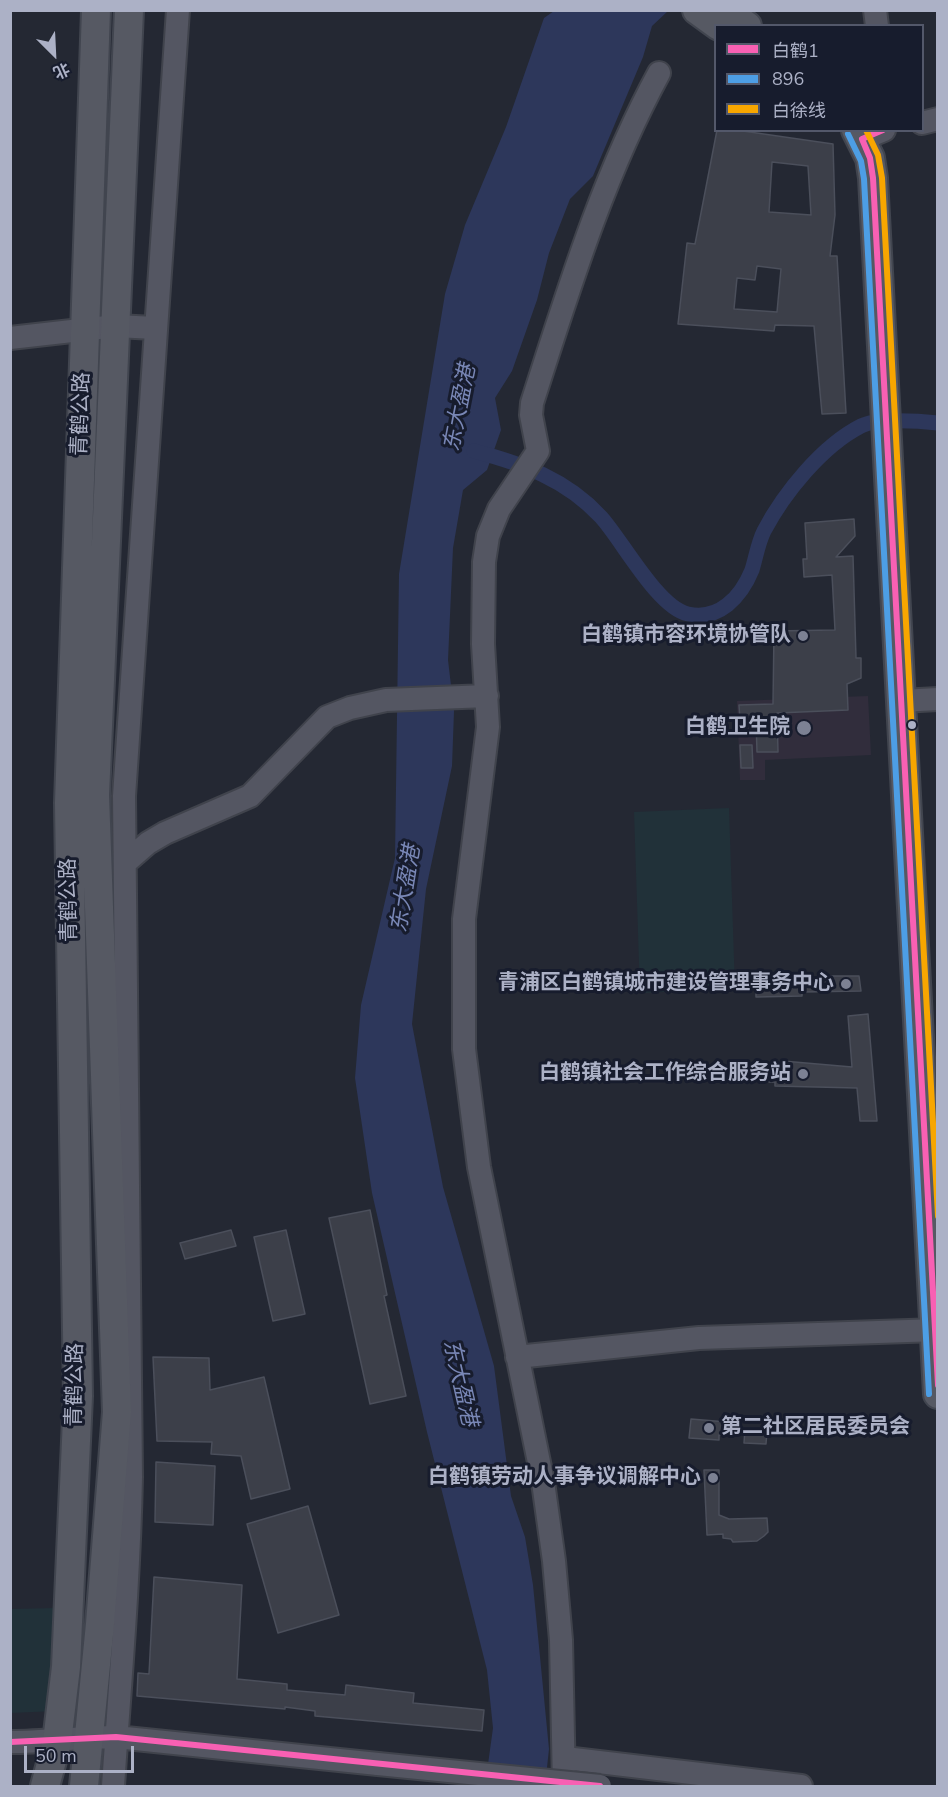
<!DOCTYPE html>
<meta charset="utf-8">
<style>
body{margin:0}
#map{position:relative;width:948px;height:1797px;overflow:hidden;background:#242833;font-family:"Nunito Sans","Noto Sans SC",sans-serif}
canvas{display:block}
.frame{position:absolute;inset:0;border:12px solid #acb1c6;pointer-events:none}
.legend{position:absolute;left:714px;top:24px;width:210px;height:108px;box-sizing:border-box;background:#171c2d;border:2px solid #53586a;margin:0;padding:8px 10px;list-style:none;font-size:18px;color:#acb1c6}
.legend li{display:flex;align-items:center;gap:12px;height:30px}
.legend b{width:30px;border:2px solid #53586a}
.north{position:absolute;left:24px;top:24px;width:60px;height:60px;-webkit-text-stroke:4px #171c2d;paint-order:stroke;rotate:156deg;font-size:16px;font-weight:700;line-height:24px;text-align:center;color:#acb1c6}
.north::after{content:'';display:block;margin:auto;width:21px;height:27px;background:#acb1c6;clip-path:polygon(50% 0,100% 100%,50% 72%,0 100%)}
.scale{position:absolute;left:24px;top:1746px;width:110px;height:27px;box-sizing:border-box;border:3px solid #acb1c6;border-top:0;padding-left:8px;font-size:18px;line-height:21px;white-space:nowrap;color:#acb1c6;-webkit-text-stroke:4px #171c2d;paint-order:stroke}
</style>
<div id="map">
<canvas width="948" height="1797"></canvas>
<div class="frame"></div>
<ul class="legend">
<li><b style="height:8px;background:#f860b3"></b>白鹤1</li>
<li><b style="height:8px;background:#4d9ee5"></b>896</li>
<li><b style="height:8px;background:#f7a600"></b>白徐线</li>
</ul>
<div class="north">北</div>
<div class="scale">50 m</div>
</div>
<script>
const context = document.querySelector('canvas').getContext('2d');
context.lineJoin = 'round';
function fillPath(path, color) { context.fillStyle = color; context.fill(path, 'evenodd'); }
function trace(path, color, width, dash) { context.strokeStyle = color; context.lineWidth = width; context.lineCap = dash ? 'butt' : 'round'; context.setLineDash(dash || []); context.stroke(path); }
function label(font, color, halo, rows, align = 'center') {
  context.font = font + ' "Nunito Sans","Noto Sans SC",sans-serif'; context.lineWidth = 6; context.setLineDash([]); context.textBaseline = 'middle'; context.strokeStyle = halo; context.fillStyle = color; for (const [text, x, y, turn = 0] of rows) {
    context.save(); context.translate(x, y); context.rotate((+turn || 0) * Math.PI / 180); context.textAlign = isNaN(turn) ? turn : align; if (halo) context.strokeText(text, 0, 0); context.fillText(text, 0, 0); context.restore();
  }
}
const medical = new Path2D(`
 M868,696L871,755L765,760V780H740L737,701Z`);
const green = new Path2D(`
 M729,808L735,989L640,993L634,812Z
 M56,1608L55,1711L11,1713L10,1609Z`);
const water = new Path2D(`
 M554,11H668L652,26L643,57L593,176L570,199L549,253L537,300L512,371L495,398L501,430L487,470L463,490L453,548L448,660L454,711L452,766L426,889L412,1024L443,1187L494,1366L511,1496L525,1537L533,1585L549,1749L545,1786H485L493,1728L487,1670L427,1432L372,1193L355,1078L361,1005L395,858L399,574L445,294L465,225L506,127L544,18Z`);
const canal = new Path2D(`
 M474,451C523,464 566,479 601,517C622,540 658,608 688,614C719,621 741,597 752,570C756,557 758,543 764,531C784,493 822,446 861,426C876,418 920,421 938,423`);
const building = new Path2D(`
 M717,130H736L833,144L835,215L830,256H837L846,413L822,414L814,326L775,325L774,331L678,324L687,243L695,244ZM772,162L808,166L811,215L769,212ZM757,266L781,269L777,312L734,309L737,278L755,280Z
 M854,519L855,536L836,557L853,556L856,658H861V678L847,684L848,710L777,713L778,752H757L756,720H740L739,705L773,704L774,631L835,630L832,575L804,577L803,559H807L805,523Z
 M740,745H752L753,768H741Z
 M821,976H859L861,991L802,992V996L756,997V981L821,980Z
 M868,1014L877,1121H860L857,1088L775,1086V1082H769V1066L783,1067V1061L852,1067L848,1016Z
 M370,1210L387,1295L384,1296L406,1396L370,1404L329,1218Z
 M231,1230L236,1246L185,1259L180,1243Z
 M286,1230L305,1314L273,1321L254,1237Z
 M153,1357L209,1358L210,1390L264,1377L290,1489L251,1499L241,1456L211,1454L212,1442L157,1441Z
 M691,1419L727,1422L726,1435H719V1440L689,1438Z
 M745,1429L767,1431L766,1444L744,1443Z
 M156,1462L215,1466L213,1525L155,1522Z
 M704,1470H719V1515L729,1519L767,1518L768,1532L764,1536L757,1541L733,1542L731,1539L723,1538V1534L707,1535Z
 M308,1506L339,1615L278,1633L247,1524Z
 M154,1577L242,1585L237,1679L287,1684V1690L345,1695L346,1685L414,1693L413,1703L484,1710L482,1731L315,1716V1711L285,1707V1709L137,1696L138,1673L149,1674Z`);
const minor = new Path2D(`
 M875,10L877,26
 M922,123L938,119
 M862,139L884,130
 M10,338L116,326L155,328
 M901,701L938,699
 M125,863L148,843L165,833L250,796L327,717L350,708L386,700L487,696
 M517,1357L699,1338L938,1330
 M10,1742C46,1742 81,1737 116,1737L378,1764
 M565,1758L801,1786
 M113,1786C120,1683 129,1580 131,1477L124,796L178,10
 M564,1786L561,1640L554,1561L543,1482L479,1167L464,1049V919L488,727L483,644L484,562L488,536L499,509L538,451L531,415L532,403C568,291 603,176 659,73`);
const major = new Path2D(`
 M697,10L719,26
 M725,10L747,26
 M856,130L870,158L873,178L938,1394
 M45,1786L57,1742L66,1667L78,1396L69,803L96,10
 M84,1786L100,1624L117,1412L95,795L129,10`);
const minorBridge = new Path2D(`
 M378,1764L600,1786`);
const bus1 = new Path2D(`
 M883,130L862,139L870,158L873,178L938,1385
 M10,1742L116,1737L600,1786`);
const bus2 = new Path2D(`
 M848,134L861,161L864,179L929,1394`);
const bus3 = new Path2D(`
 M866,130L878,155L882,178L938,1216`);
const markers = [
 [803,636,6,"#7c8193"],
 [912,725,5,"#acb1c6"],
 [804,728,8,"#7c8193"],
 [846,984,6,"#7c8193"],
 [803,1074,6,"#7c8193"],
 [709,1428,6,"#7c8193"],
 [713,1478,6,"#7c8193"]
];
const streetNames = [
 ["青鹤公路",82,414,-88],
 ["青鹤公路",70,900,-91],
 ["青鹤公路",76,1385,-89]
];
const poiNames = [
 ["白鹤镇市容环境协管队",791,636],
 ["白鹤卫生院",790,728],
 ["青浦区白鹤镇城市建设管理事务中心",834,984],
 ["白鹤镇社会工作综合服务站",791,1074],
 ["第二社区居民委员会",721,1428,"left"],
 ["白鹤镇劳动人事争议调解中心",701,1478]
];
const waterNames = [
 ["东大盈港",461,408,-79],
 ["东大盈港",407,889,-81],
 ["东大盈港",459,1383,77]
];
fillPath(medical, '#312d3c');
fillPath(green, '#213139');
fillPath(water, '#2d375b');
trace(canal, '#2d375b', 15);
fillPath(building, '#3c3f49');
trace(building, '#4b4f5b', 1.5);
trace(minor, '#40434c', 26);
trace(major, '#41454f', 32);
trace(minor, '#545662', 22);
trace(major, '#565963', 28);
trace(minorBridge, '#40434c', 26, []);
trace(minorBridge, '#545662', 22);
trace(bus1, '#f860b3', 6);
trace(bus2, '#4d9ee5', 6);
trace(bus3, '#f7a600', 6);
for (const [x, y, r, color] of markers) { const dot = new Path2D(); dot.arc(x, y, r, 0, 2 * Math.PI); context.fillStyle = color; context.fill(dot); trace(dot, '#171c2d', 2); }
label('21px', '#acb1c6', '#171c2d', streetNames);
label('bold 21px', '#acb1c6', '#171c2d', poiNames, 'right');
label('italic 22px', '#7987b6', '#171c2d', waterNames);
</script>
